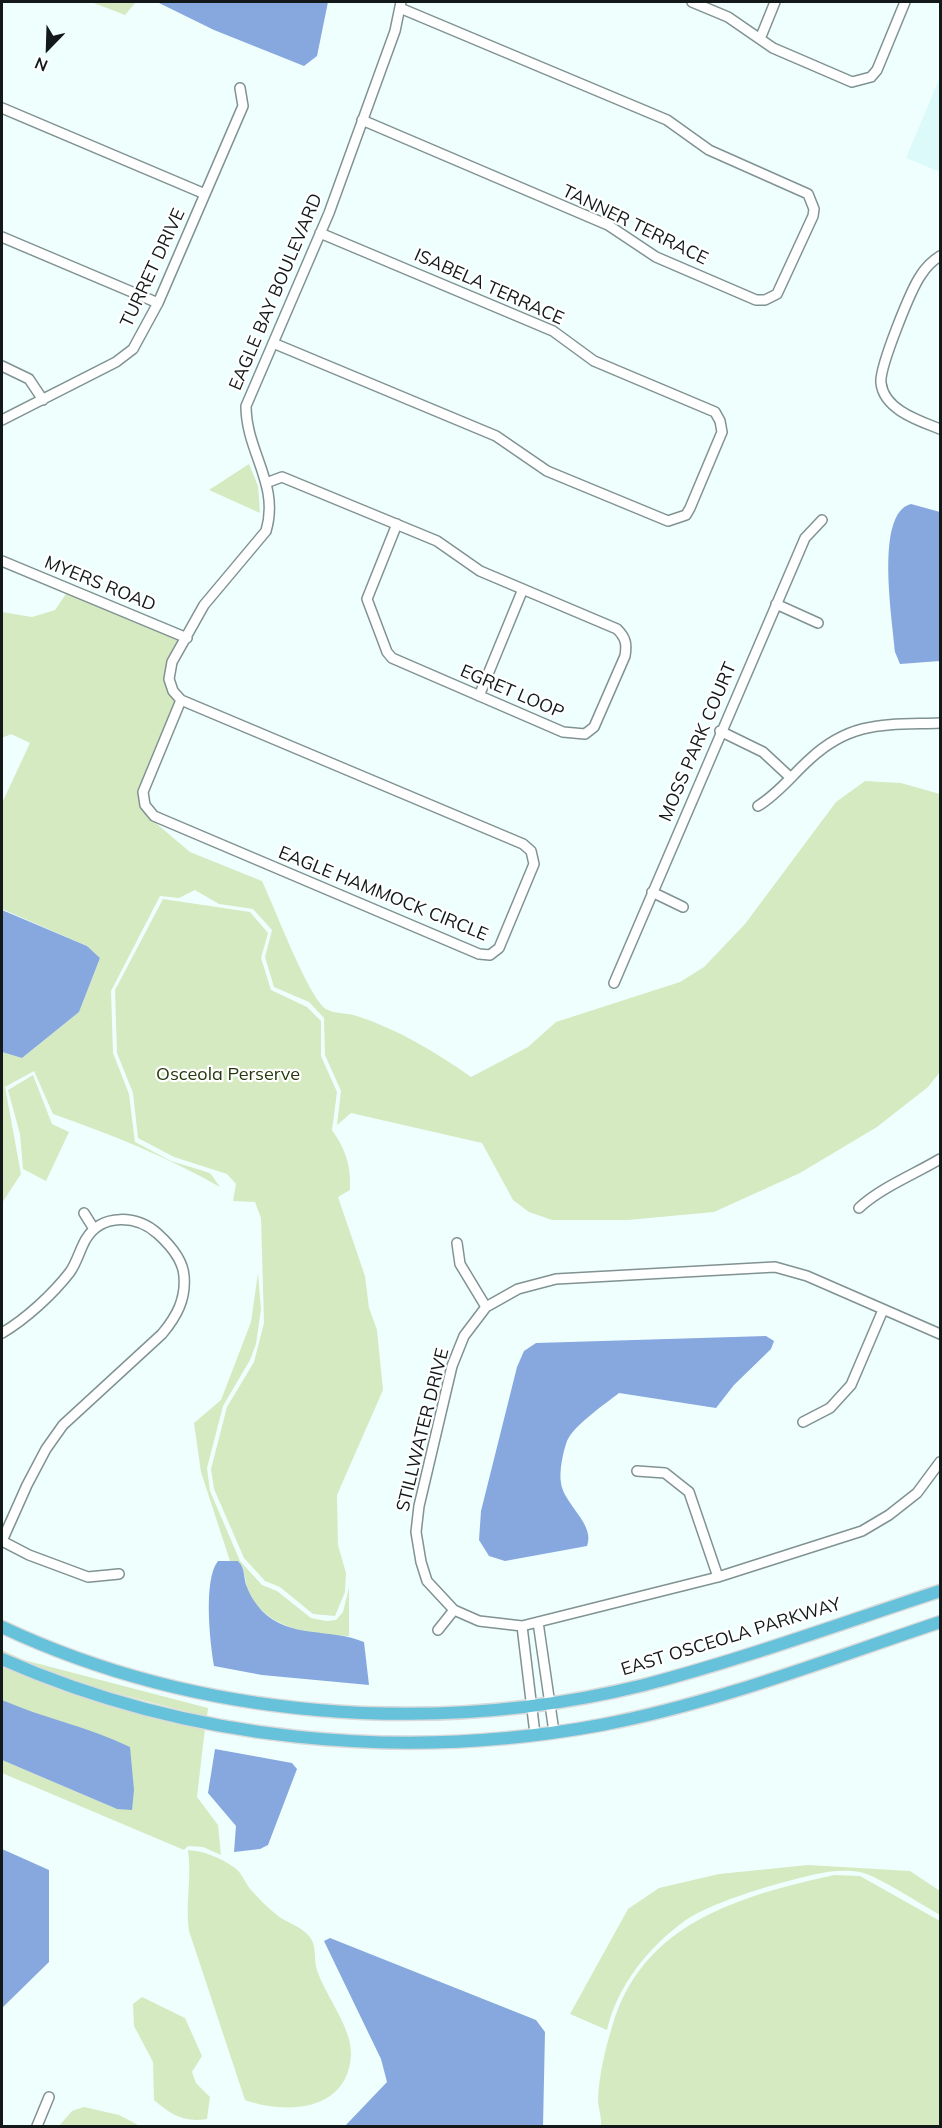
<!DOCTYPE html>
<style>
body{margin:0}
#map{position:relative;width:942px;height:2128px;overflow:hidden;background:#effffe;font-family:Mulish,sans-serif}
canvas{display:block}
.frame{position:absolute;inset:0;border:3px solid #121918;pointer-events:none}
.north{position:absolute;left:18px;top:18px;width:60px;height:60px;-webkit-text-stroke:4px #fff;paint-order:stroke;rotate:203deg;font-size:16px;font-weight:700;line-height:24px;text-align:center;color:#121918}
.north::after{content:'';display:block;margin:auto;width:21px;height:27px;background:#121918;clip-path:polygon(50% 0,100% 100%,50% 72%,0 100%)}
</style>
<div id="map">
<canvas width="942" height="2128"></canvas>
<div class="frame"></div>
<div class="north">N</div>
</div>
<script>
const context = document.querySelector('canvas').getContext('2d');
context.lineJoin = 'round';
function fillPath(path, color) { context.fillStyle = color; context.fill(path, 'evenodd'); }
function trace(path, color, width, dash) { context.strokeStyle = color; context.lineWidth = width; context.lineCap = dash ? 'butt' : 'round'; context.setLineDash(dash || []); context.stroke(path); }
function label(font, color, halo, rows, align = 'center') {
  context.font = font + ' Mulish,sans-serif'; context.lineWidth = 4.5; context.setLineDash([]); context.textBaseline = 'middle'; context.strokeStyle = halo; context.fillStyle = color; for (const [text, x, y, turn = 0] of rows) {
    context.save(); context.translate(x, y); context.rotate((+turn || 0) * Math.PI / 180); context.textAlign = isNaN(turn) ? turn : align; if (halo) context.strokeText(text, 0, 0); context.fillText(text, 0, 0); context.restore();
  }
}
const built = new Path2D(`
 M940,77V172L906,158Z`);
const green = new Path2D(`
 M91,2H136L125,15Z
 M249,464L258,486L260,513L209,490Z
 M66,594L180,641C168,661 156,682 175,701L138,790L140,806L151,819L190,852L262,881C274,906 308,997 326,1009C334,1014 348,1013 357,1016C399,1030 436,1052 471,1077L528,1047L556,1022L680,982L704,967L745,924L836,802L865,781L901,783L940,794V1072L928,1087L877,1127L800,1173L714,1212L628,1220H552L529,1212L513,1200L482,1143L351,1113L337,1125L341,1091L325,1055L324,1018L309,1002L274,987L265,957L272,930L253,909L219,904L195,890L179,898L160,896L111,991L113,1053L129,1094L135,1142L171,1161L210,1173L220,1187C167,1157 111,1134 53,1114L34,1071L5,1087L21,1174L2,1203V1052L22,1058L79,1012L100,958L87,946L2,909V803L30,743L11,734L2,738V612L32,617L55,610Z
 M163,899L250,912L268,933L261,958L271,990L307,1007L321,1021V1056L337,1092L332,1130C346,1150 351,1166 350,1190L338,1197L365,1276L369,1308L377,1330L383,1390L337,1495L338,1545L346,1573L345,1592L335,1616L313,1614L280,1587L265,1581L244,1558L214,1489L211,1469L227,1407L254,1362L264,1323L261,1218L255,1202L233,1201L236,1184L227,1174L174,1157L138,1138L133,1093L117,1053L115,990Z
 M33,1075L52,1124L69,1132L46,1181L23,1169L20,1134L8,1090Z
 M258,1273L261,1309L256,1344L250,1360L223,1406L207,1468L210,1491L240,1561L262,1585L277,1591L311,1618L326,1621L336,1620L343,1612L349,1588V1636C314,1635 269,1630 250,1595C244,1584 247,1570 238,1561H230L201,1472L194,1423L221,1400L251,1322Z
 M2,1650L24,1660L208,1708L207,1717L88,1686L2,1653Z
 M2,1665L45,1682L205,1728L197,1797L218,1825L221,1855L203,1847L188,1846L184,1850L2,1773V1760L117,1809H132L35,1715L2,1700Z
 M188,1850C205,1851 221,1858 235,1868C242,1873 245,1883 251,1890C258,1898 268,1908 277,1915C288,1924 308,1928 313,1943C316,1951 314,1961 317,1970C325,1995 352,2028 351,2054C349,2111 287,2115 245,2100L189,1931C185,1904 192,1878 188,1850Z
 M808,1865L910,1871L940,1891V1915C924,1906 876,1875 860,1872C836,1868 815,1874 792,1880C764,1887 709,1904 686,1920C649,1946 617,1986 607,2030L570,2014L628,1909L659,1888L719,1874Z
 M834,1875L860,1876L940,1921V2126H601C602,2117 598,2108 598,2099C599,2076 605,2049 612,2027C642,1922 741,1896 834,1875Z
 M142,1997L185,2018L202,2056L192,2072L196,2083L210,2097L207,2119C184,2123 170,2114 154,2100L153,2062L134,2026L133,2004Z
 M84,2107L119,2115L140,2126H59L72,2111Z`);
const water = new Path2D(`
 M157,2H328L317,56L304,66L214,30Z
 M911,504L940,512V661L900,664L895,652C893,622 874,513 911,504Z
 M2,910L87,946L100,958L79,1012L22,1058L2,1052Z
 M766,1336L774,1341L771,1349L734,1385L716,1408L619,1393C605,1404 574,1425 567,1441C563,1452 559,1471 561,1483C563,1503 596,1525 587,1546L505,1561L489,1556L479,1540L481,1511L517,1367L524,1351L536,1343Z
 M218,1561H238C246,1569 243,1578 247,1587C250,1596 256,1604 262,1611C290,1639 331,1628 364,1642L369,1685L262,1675L214,1666C210,1643 203,1579 218,1561Z
 M2,1700C43,1718 89,1727 130,1747L134,1790L132,1810L117,1809L2,1760Z
 M215,1749L292,1763L297,1769L268,1845L260,1849L234,1852L236,1826L208,1793Z
 M2,1849L49,1870V1962L2,2008Z
 M330,1938L536,2020L545,2032L543,2126H345L387,2082L381,2059L324,1941Z`);
const minor = new Path2D(`
 M692,2L728,17L773,48L852,82L871,77L877,70L905,2
 M760,39L775,2
 M2,108L205,194
 M362,120L608,225L656,257L756,300H765L777,294L813,216L814,209L808,194L709,150L667,120L400,8
 M2,237L158,303
 M940,256C932,261 926,267 921,275C911,289 879,368 881,383C884,410 920,421 940,429
 M273,343L496,436L547,471L668,521L686,515L690,508L722,432L720,421L715,412L594,361L553,331L320,233
 M2,366L29,379L43,400
 M2,420L116,362L133,349L158,303L243,106L240,88
 M266,483L282,477L437,541L480,571L617,629C626,638 627,644 625,656L594,727L585,734L563,732L392,658L387,652L367,599L397,524
 M2,561L187,638
 M776,604L818,623
 M479,696L523,589
 M181,700L143,792L145,805L154,816L479,954L490,955L499,948L534,864L531,851L523,844L181,700L173,691L169,679L172,662L204,605L266,531C280,484 246,452 246,406L329,213L395,31L401,2
 M720,731L763,752L791,778
 M758,806C779,793 792,775 810,759C852,720 887,725 940,723
 M652,892L683,907
 M614,983L805,538L822,520
 M859,1208C880,1188 915,1174 940,1159
 M84,1213L94,1229
 M457,1243L460,1264L486,1307
 M2,1333C26,1319 53,1294 70,1272C77,1262 80,1249 86,1239C102,1213 137,1215 158,1234C169,1244 183,1260 184,1276C186,1299 177,1316 162,1334L63,1425L46,1449L27,1485L2,1541
 M940,1334L807,1276L775,1267L556,1279L518,1289L486,1307L464,1336L452,1366L419,1506L416,1532L421,1562L427,1581L454,1610L479,1621L522,1626L718,1577L862,1531L889,1515L917,1493L940,1462
 M803,1422L830,1408L851,1385L883,1310
 M637,1471L665,1473L689,1492L718,1577
 M2,1541L29,1555L88,1577L119,1574
 M538,1622L554,1732
 M522,1626L535,1734
 M438,1630L454,1610
 M37,2126L49,2097`);
const major = new Path2D(`
 M2,1627C198,1719 434,1737 644,1685C744,1659 842,1623 940,1591
 M2,1659C188,1741 401,1762 601,1725C717,1703 829,1659 940,1622`);
const streetNames = [
 ["TANNER TERRACE",635,225,26],
 ["TURRET DRIVE",153,268,-65],
 ["ISABELA TERRACE",489,287,24],
 ["EAGLE BAY BOULEVARD",276,292,-67],
 ["MYERS ROAD",100,584,22],
 ["EGRET LOOP",512,692,23],
 ["MOSS PARK COURT",698,742,-67],
 ["EAGLE HAMMOCK CIRCLE",383,894,22],
 ["STILLWATER DRIVE",423,1430,-76],
 ["EAST OSCEOLA PARKWAY",731,1637,-17]
];
const parkNames = [
 ["Osceola Perserve",228,1075]
];
fillPath(built, '#dcfaf9');
fillPath(green, '#d6eac2');
fillPath(water, '#87a8de');
trace(minor, '#809292', 12);
trace(major, '#d9dada', 15);
trace(minor, '#fff', 9);
trace(major, '#66c1db', 12);
label('18px', '#121918', '#fff', streetNames);
label('18px', '#26380c', '#fff', parkNames);
</script>
